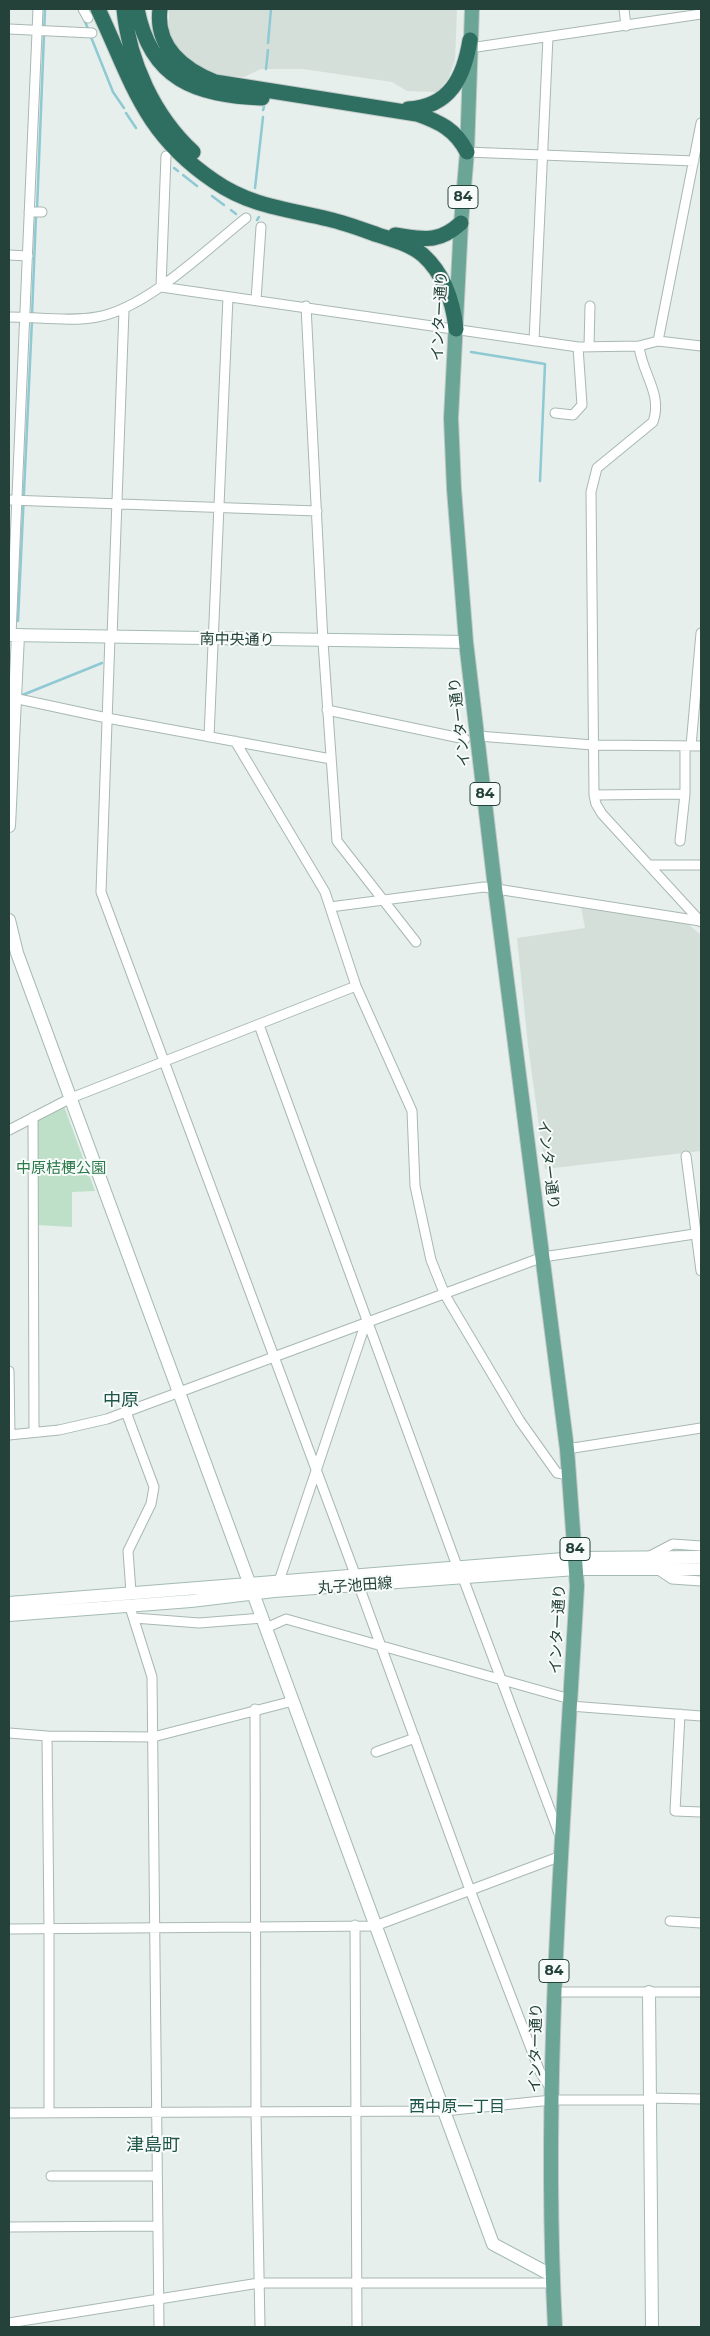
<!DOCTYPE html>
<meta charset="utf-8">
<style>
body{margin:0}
#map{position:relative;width:710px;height:2336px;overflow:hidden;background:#e6efeb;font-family:Montserrat,sans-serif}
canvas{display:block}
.frame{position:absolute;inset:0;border:10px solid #24423a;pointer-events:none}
</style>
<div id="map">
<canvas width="710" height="2336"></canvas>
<div class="frame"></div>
</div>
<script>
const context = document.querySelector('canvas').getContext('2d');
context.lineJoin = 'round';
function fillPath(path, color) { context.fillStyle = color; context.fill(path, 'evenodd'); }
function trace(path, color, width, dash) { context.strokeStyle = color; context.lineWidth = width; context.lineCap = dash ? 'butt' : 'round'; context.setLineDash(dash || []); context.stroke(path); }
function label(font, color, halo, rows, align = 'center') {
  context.font = font + ' Montserrat,"Noto Sans JP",sans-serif'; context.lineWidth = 4; context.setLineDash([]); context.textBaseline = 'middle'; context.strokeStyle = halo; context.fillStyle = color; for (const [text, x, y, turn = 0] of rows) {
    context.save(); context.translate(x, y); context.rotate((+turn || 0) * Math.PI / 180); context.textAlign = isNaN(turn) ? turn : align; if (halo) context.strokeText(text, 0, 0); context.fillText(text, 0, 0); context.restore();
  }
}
const built = new Path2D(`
 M169,9H457L455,60L448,79L437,92L407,91L392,82L303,69H261L244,77L214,75L186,60L174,44L169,31Z
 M581,907L688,924L701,935V1151L545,1169L528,1045L517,938L585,928Z`);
const green = new Path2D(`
 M64,1106L95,1191L72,1192V1227L37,1225V1121Z`);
const stream = new Path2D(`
 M84,19L88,29
 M91,37L113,92L124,108
 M268,43L271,9
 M266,69L268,50
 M263,110L264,107
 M126,113L136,128
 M174,168L178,171
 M183,175L197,186
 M255,188L263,117
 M212,196L224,205
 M37,210L45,9
 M231,210L236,214
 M257,220L259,217
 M32,315L36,215
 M471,352L545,364L540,481
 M18,621L32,320
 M20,696L102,663`);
const street = new Path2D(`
 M83,9L88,18
 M624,9L626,26
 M9,29L92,33
 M470,48L701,14
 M467,152L694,161
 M166,156L161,287L578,347L639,346L658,341L701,123
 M29,212H42
 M9,255L28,256
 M256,300L261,227
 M306,306L323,642L337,841L416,942
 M9,317C36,317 72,322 97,317C146,309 207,249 246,218
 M534,341L548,37
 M658,341L701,346
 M639,346C642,374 663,394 653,422L597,468L591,492L594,795L596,804L602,814L701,922
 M589,347L590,306
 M555,413L573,415L582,405L578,347
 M9,500L317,511
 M11,635L38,9
 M110,637L101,892L355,1574
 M112,637L124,310
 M9,697L107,718L331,759
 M327,710L465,739
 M478,736L593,745L701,746
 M209,737L228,297
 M235,741L325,892L356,986L412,1111L415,1186L431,1260L445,1295L520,1421L557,1473L569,1475
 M691,746L701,633
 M594,795L685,794
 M680,841L685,794V746
 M650,865H701
 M330,907L484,887L700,921
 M259,1025L457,1566
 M33,1117L34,1432
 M9,1130L71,1098L356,986
 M686,1156L701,1271
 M9,1371L10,1434
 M126,1412L154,1487L151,1504L128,1551L131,1592
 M9,1435L59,1430L107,1419L543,1257L701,1233
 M567,1449L701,1428
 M650,1556L673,1544L701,1546
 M657,1569L672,1579L701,1581
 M463,1578L560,1836
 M279,1581L366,1322
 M359,1586L470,1890L540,2072L551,2089
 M129,1604L152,1677L159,2327
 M134,1618L199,1623L263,1618
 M266,1628L286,1619L570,1699
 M570,1706L701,1716
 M255,1709L256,2114L260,2327
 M680,1714L675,1811L701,1812
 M9,1733L47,1736L153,1737L293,1701
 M47,1736L49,1928V2113
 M376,1752L415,1738
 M670,1921L701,1923
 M355,1925L357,2327
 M9,1929L375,1926L561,1856
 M553,1992H701
 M650,2098L701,2099
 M9,2113L444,2111L552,2100H650
 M51,2176H157
 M9,2227L158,2226
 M9,2323L259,2283H553`);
const secondary = new Path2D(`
 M9,635L466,642
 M9,826L18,635
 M9,920L17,953L493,2244L553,2276
 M9,1603L576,1558L701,1557
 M9,1615L191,1601L274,1591L576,1569H701
 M649,1992L652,2327`);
const primary = new Path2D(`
 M472,9L467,152L461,223L451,418L454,489L466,642L495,888L567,1449L577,1586C563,1833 542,2080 555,2327`);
const highway = new Path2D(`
 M98,9C132,81 143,133 214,181C250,206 286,209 328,219C345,223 361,229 378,235C393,240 410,244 423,255C444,274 453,301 456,329
 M124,9C129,62 154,116 193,152
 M137,9C151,80 196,95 262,98
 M160,9C155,47 183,69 215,82L417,114C440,122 456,130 467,152
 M408,109C450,107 464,77 470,40
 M395,235C423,239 438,244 461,223`);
const shields = [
 [463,197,30],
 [485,794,30],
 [575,1549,30],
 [554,1971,30]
];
const shieldNames = [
 ["84",463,197],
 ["84",485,794],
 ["84",575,1549],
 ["84",554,1971]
];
const streetNames = [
 ["インター通り",440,316,-87],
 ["南中央通り",237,640,1],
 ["インター通り",460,722,-97],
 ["インター通り",548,1165,83],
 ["丸子池田線",355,1586,-4],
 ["インター通り",558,1629,-87],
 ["インター通り",536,2048,-89]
];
const parkNames = [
 ["中原桔梗公園",61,1169]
];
const neighbourhoodNames = [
 ["西中原一丁目",457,2107]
];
const quarterNames = [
 ["中原",121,1401],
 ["津島町",153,2146]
];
fillPath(built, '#d4dfda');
fillPath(green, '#bfe0c8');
trace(stream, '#8ec9d4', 2.5);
trace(street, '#a8b8b2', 11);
trace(secondary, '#a4bbb3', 14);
trace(primary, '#c2cac8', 16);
trace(highway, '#c2cac8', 17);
trace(street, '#fff', 9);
trace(secondary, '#fff', 12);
trace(primary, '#6aa596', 14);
trace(highway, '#2f6f62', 15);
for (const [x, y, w] of shields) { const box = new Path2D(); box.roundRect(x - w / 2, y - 11.5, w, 23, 4); context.fillStyle = '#f7fbf9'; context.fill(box); trace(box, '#24423a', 1); }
label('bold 14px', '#24423a', null, shieldNames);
label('15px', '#24423a', '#f7fbf9', streetNames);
label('15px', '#2d7a4b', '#f7fbf9', parkNames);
label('16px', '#1f5548', '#f7fbf9', neighbourhoodNames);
label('18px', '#1f5548', '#f7fbf9', quarterNames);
</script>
